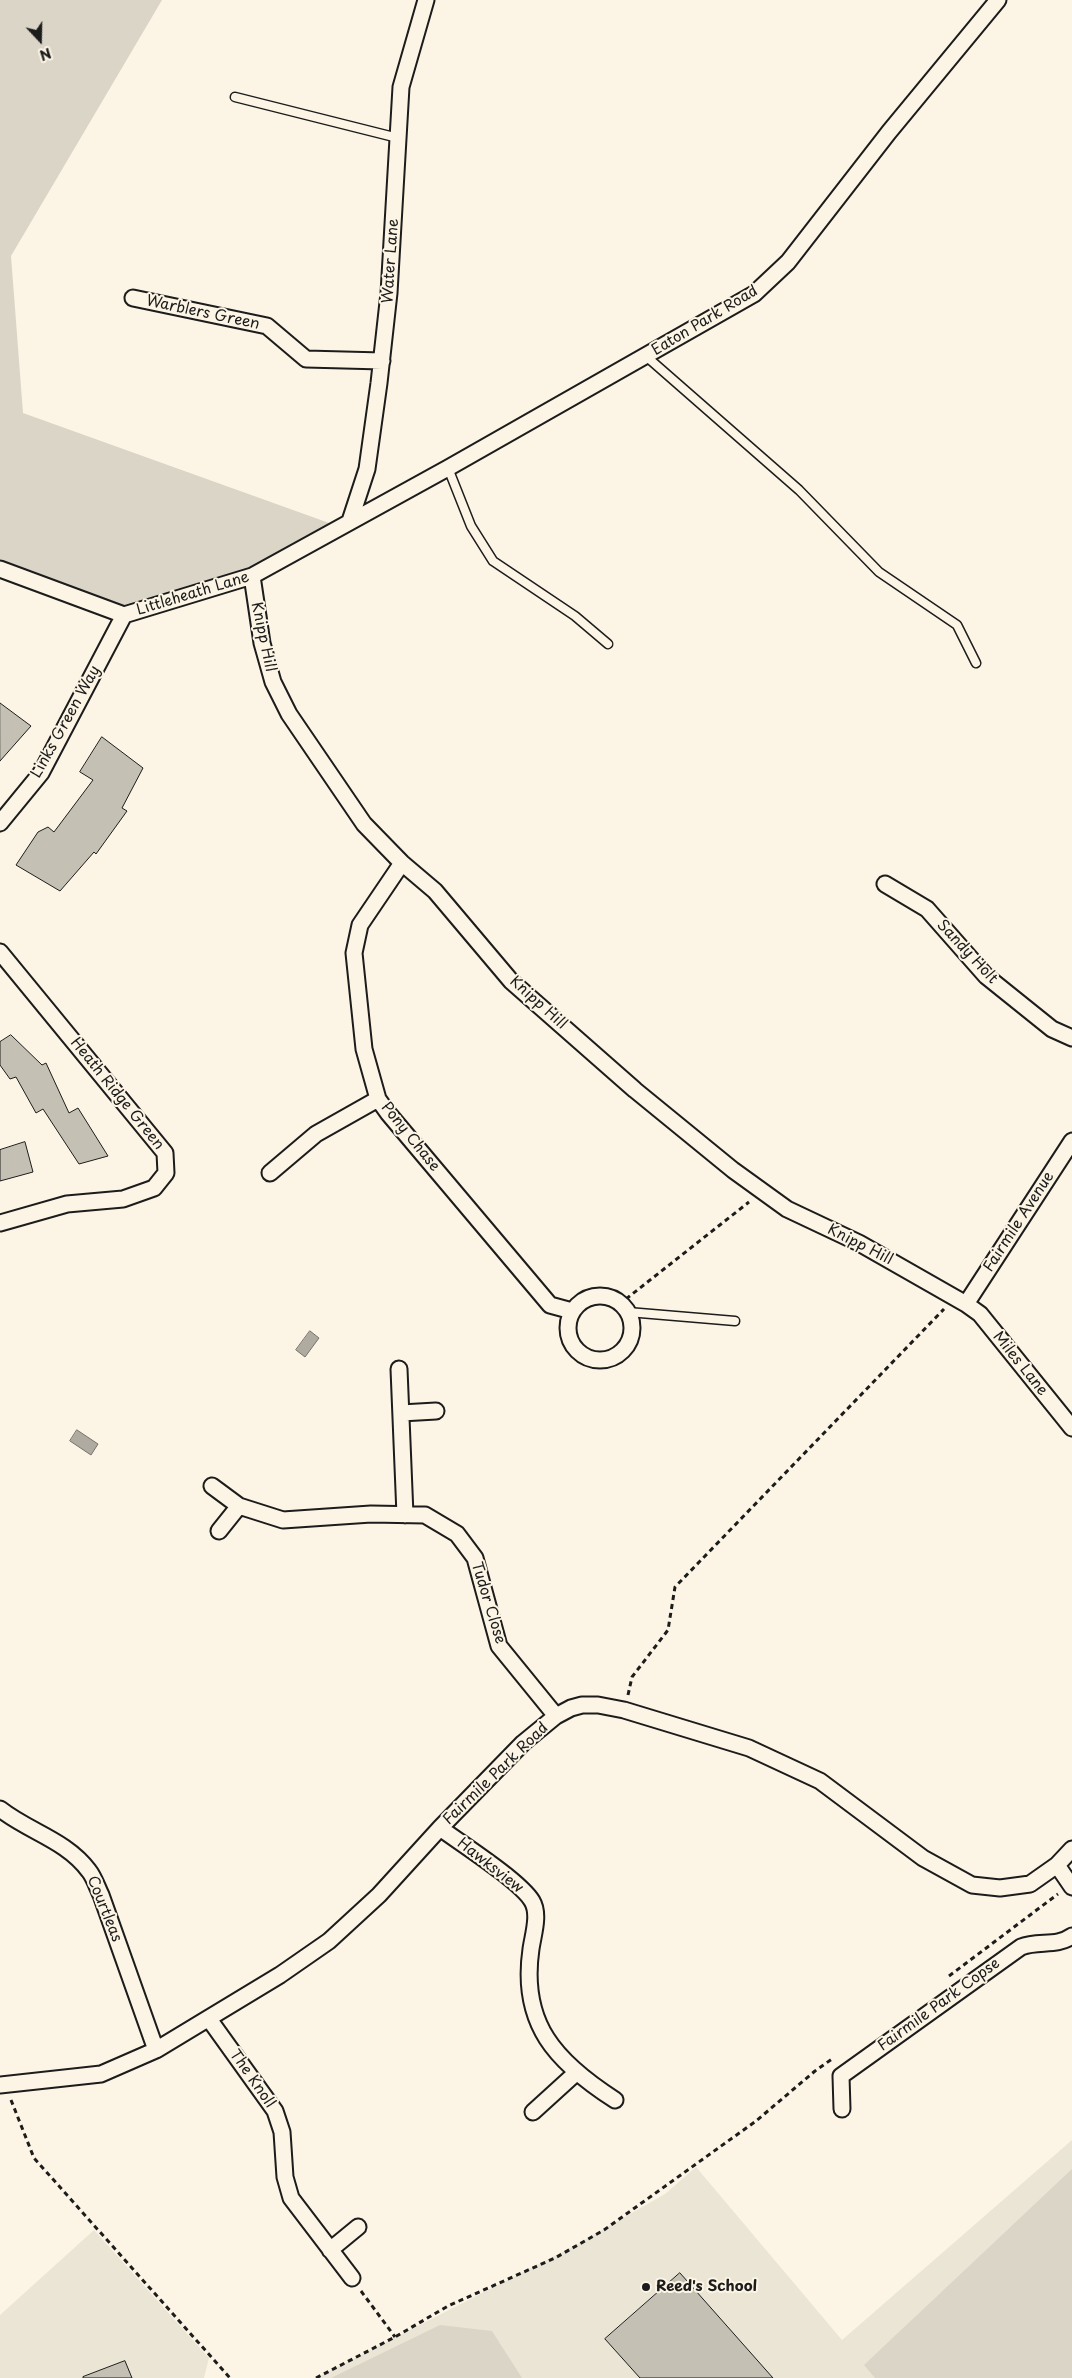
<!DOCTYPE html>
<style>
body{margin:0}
#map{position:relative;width:1072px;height:2378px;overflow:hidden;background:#fcf5e5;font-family:"Playpen Sans",sans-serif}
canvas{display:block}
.north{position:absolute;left:15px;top:15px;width:50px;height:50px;-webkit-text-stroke:4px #fcf5e5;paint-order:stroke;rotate:159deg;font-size:14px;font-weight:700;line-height:20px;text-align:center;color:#1c1c1c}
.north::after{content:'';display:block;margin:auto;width:18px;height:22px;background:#1c1c1c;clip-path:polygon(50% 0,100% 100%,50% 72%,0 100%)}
</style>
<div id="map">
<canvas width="1072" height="2378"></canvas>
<div class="north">N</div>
</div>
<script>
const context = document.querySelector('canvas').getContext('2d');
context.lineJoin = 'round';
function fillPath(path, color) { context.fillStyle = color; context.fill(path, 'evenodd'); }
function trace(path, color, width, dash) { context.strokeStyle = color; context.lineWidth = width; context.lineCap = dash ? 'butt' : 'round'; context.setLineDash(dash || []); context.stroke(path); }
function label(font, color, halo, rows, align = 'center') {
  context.font = font + ' "Playpen Sans",sans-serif'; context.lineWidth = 4; context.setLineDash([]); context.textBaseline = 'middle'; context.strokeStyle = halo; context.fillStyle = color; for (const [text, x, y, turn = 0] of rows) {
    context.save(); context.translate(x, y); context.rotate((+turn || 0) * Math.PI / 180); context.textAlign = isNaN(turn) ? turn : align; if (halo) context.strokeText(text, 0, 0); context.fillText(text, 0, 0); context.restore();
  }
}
const built = new Path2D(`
 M1072,2140V2378H316L576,2245L665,2194L696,2167L842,2340Z
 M94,2230L209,2358L204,2378H0V2315Z`);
const green = new Path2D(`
 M0,0H162L11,256L23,413L332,524L251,567L122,608L0,562Z
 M1072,2169V2378H875L864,2365Z
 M440,2325L492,2331L522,2378H331Z`);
const water = new Path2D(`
 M310,1331L319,1338L305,1357L296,1350Z
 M77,1430L98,1444L91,1455L70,1441Z`);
const building = new Path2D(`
 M0,703L31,726L0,761Z
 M102,737L143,768L122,808L127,811L96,854L94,852L60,891L16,865L38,832L48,827L54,832L93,780L80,772Z
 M11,1035L42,1065L46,1063L69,1113L78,1108L108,1156L79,1164L43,1109L36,1113L16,1077L10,1079L0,1065V1042Z
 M25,1142L33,1172L0,1181V1150Z
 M680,2273L773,2378H640L605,2339Z
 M125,2361L132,2378H83V2377Z`);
const path = new Path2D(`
 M626,1299L749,1202
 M628,1695L632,1677L668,1630L675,1587L944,1309
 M949,1976L1058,1894
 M11,2100L34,2158L230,2378
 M361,2291L395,2337
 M316,2378L395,2337L448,2306L555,2258L604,2230L756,2121L815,2071L832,2059`);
const service = new Path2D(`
 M235,97L398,138
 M647,357L799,490L879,572L957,625L976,663
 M448,468L471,526L493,561L575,616L608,644
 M628,1312L735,1321`);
const minor = new Path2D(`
 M133,298L267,326L306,359L382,361
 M350,521L367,469L379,383L389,293L401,87L426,0
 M0,569L124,615L252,576L448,468L754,294L788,262L889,132L998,0
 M252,576L262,643L273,682L289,714L364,824L402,863L435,891L511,981L635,1090L733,1170L787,1209L859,1243L966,1304L980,1314L1072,1428
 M0,823L41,773L124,615
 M402,863L360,925L354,953L364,1049L378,1099L388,1113L550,1305L572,1311
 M885,884L927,909L986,976L1052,1029L1072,1038
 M0,952L165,1153L166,1173L154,1188L123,1199L67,1204L0,1223
 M270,1173L316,1134L378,1099
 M568 1328a32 32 0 1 1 64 0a32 32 0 1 1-64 0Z
 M966,1304L1072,1141
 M399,1369L405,1515
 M401,1413L436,1411
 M212,1486L239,1506L283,1520L371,1514L425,1515L457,1534L475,1558L499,1646L556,1716
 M219,1531L239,1506
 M0,1809C29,1832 66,1840 89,1871C94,1877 97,1887 101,1895L156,2050
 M440,1828C462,1844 520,1881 532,1901C540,1914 533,1935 531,1949C520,2024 556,2062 615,2100
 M1057,1865L1072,1887
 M209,2019L275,2111L282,2132L285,2177L291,2198L352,2278
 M0,2085L101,2074L156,2050L280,1975L329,1941L379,1895L440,1828L523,1743L556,1716L571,1708L582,1705H598L624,1710L749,1748L820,1781L923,1858L972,1885L1000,1888L1030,1884L1057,1865L1072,1849
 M842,2109L841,2076L1021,1947C1038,1940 1057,1947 1072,1936
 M533,2112L577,2072
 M330,2250L358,2227`);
const markers = [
 [646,2287,5,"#1c1c1c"]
];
const streetNames = [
 ["Water Lane",391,261,-86],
 ["Warblers Green",203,313,12],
 ["Eaton Park Road",705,321,-31],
 ["Littleheath Lane",193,594,-17],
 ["Knipp Hill",263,637,78],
 ["Links Green Way",66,722,-61],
 ["Sandy Holt",967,952,47],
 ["Knipp Hill",538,1003,42],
 ["Heath Ridge Green",117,1094,51],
 ["Pony Chase",410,1137,51],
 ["Fairmile Avenue",1019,1222,-57],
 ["Knipp Hill",860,1245,27],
 ["Miles Lane",1020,1364,51],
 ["Tudor Close",488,1603,73],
 ["Fairmile Park Road",496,1774,-44],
 ["Hawksview",490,1866,38],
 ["Courtleas",104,1909,68],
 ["Fairmile Park Copse",939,2005,-36],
 ["The Knoll",252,2079,55]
];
const poiNames = [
 ["Reed's School",656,2287]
];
fillPath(built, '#ebe5d6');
fillPath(green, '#dbd5c8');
fillPath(water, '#b0aba1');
trace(water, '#75726c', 1);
fillPath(building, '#c4c0b3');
trace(building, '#1c1c1c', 1);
trace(service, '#1c1c1c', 11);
trace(minor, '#1c1c1c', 19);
trace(path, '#1c1c1c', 3, [5, 4]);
trace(service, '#fcf5e5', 8);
trace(minor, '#fcf5e5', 15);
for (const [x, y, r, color] of markers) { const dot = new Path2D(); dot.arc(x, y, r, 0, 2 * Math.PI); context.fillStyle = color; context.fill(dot); trace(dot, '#fcf5e5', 2); }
label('15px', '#1c1c1c', '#fcf5e5', streetNames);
label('bold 15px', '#1c1c1c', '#fcf5e5', poiNames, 'left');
</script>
